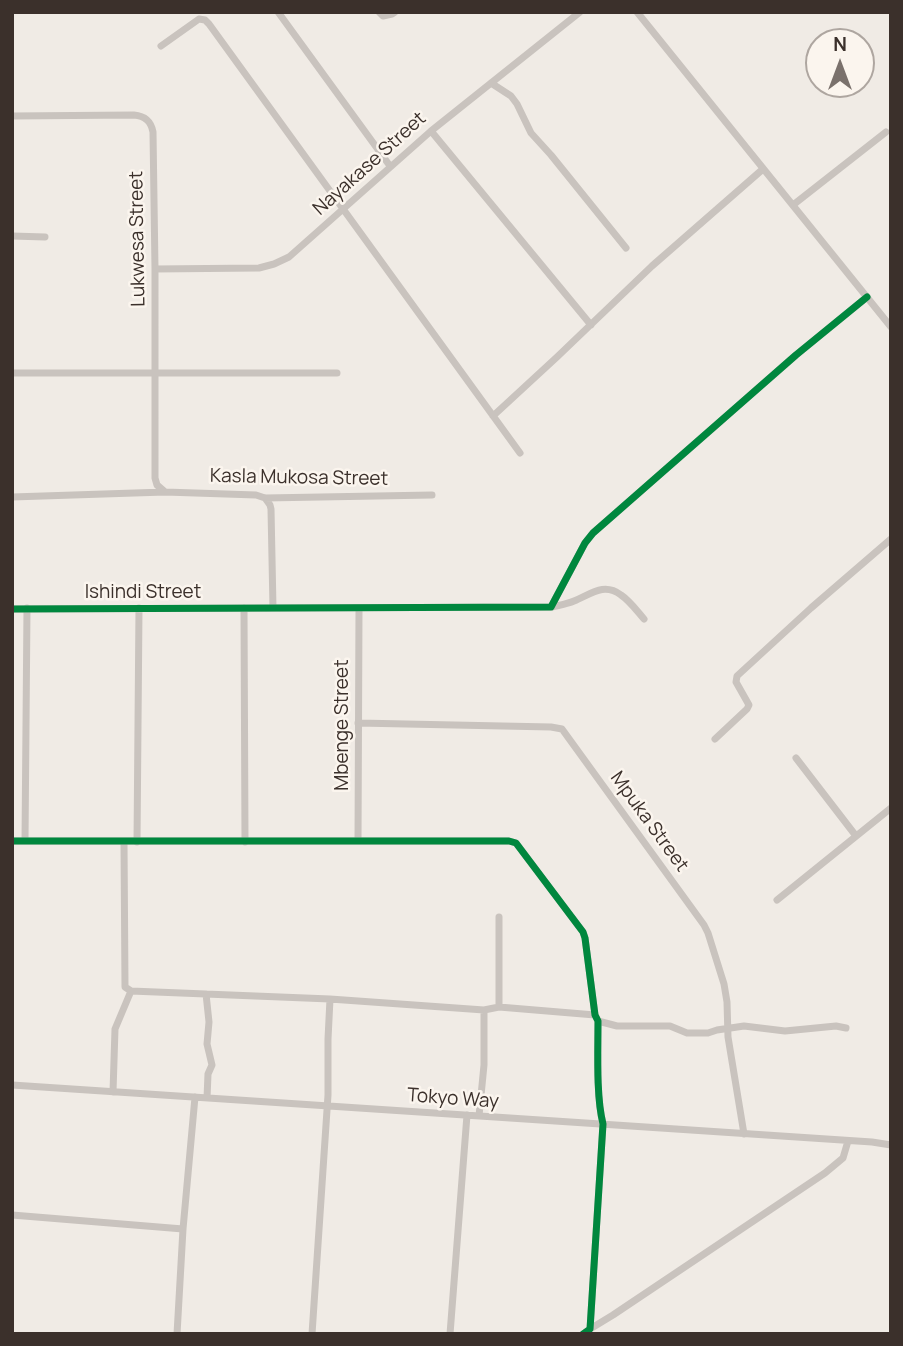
<!DOCTYPE html>
<style>
body{margin:0}
#map{position:relative;width:903px;height:1346px;overflow:hidden;background:#f0ebe5;font-family:Manrope,sans-serif}
canvas{display:block}
.frame{position:absolute;inset:0;border:14px solid #3b302b;pointer-events:none}
.north{position:absolute;left:805px;top:28px;width:70px;height:70px;box-sizing:border-box;background:#fbf5ee;border:2px solid #aea6a0;border-radius:50%;rotate:0deg;font-size:19px;font-weight:700;line-height:28px;text-align:center;color:#3b302b}
.north::after{content:'';display:block;margin:auto;width:24px;height:32px;background:#7a716c;clip-path:polygon(50% 0,100% 100%,50% 72%,0 100%)}
</style>
<div id="map">
<canvas width="903" height="1346"></canvas>
<div class="frame"></div>
<div class="north">N</div>
</div>
<script>
const context = document.querySelector('canvas').getContext('2d');
context.lineJoin = 'round';
function trace(path, color, width, dash) { context.strokeStyle = color; context.lineWidth = width; context.lineCap = dash ? 'butt' : 'round'; context.setLineDash(dash || []); context.stroke(path); }
function label(font, color, halo, rows, align = 'center') {
  context.font = font + ' Manrope,sans-serif'; context.lineWidth = 5; context.setLineDash([]); context.textBaseline = 'middle'; context.strokeStyle = halo; context.fillStyle = color; for (const [text, x, y, turn = 0] of rows) {
    context.save(); context.translate(x, y); context.rotate((+turn || 0) * Math.PI / 180); context.textAlign = isNaN(turn) ? turn : align; if (halo) context.strokeText(text, 0, 0); context.fillText(text, 0, 0); context.restore();
  }
}
const minor = new Path2D(`
 M278,12L390,166
 M379,12L383,16L392,14L395,12
 M637,12L891,327
 M161,46L199,19L205,20L209,24L520,453
 M491,83L511,96L517,104L531,133L551,155L626,248
 M12,116L134,115C145,116 151,121 153,132L155,269V478L157,485L165,492
 M431,131L591,325
 M793,205L886,132
 M12,236L45,237
 M155,269L259,268L274,264L289,257L431,131L580,12
 M12,373H337
 M493,416L557,357L652,266L763,169
 M12,497L165,492L256,495L265,498L432,495
 M265,498L270,505L271,509L273,608
 M552,607C560,605 567,604 574,601C591,594 604,582 621,595C630,601 637,611 644,619
 M244,608L245,842
 M12,609L551,607L585,543L593,533L796,355L867,297
 M358,723L551,727L562,729L704,925L708,933L724,984L727,1002L728,1037L744,1134
 M715,739L747,709L749,705L736,682L737,676L811,608L891,539
 M796,758L856,836
 M12,841H509L516,843L583,932L585,938L595,1015L598,1021C598,1052 596,1096 603,1124L590,1329L583,1334
 M25,841L27,608
 M358,841L359,609
 M124,842L125,987L131,991L330,999L484,1010L499,1007L595,1015
 M137,842L139,608
 M777,900L891,808
 M499,917V1007
 M206,994L209,1022L207,1044L212,1065L208,1074L207,1098
 M598,1021L617,1026H670L687,1033H708L717,1030L744,1026L785,1031L836,1026L846,1028
 M12,1085L872,1142L891,1145
 M113,1092L115,1029L131,991
 M479,1116L484,1065V1010
 M12,1215L183,1229
 M590,1329L613,1315L825,1173L843,1158L848,1141
 M177,1334L183,1229L195,1097
 M312,1334L328,1095V1039L330,999
 M450,1334L467,1115`);
const cycleway = new Path2D(`
 M12,609L551,607L585,543L593,533L796,355L867,297
 M12,841H509L516,843L583,932L585,938L595,1015L598,1021C598,1052 596,1096 603,1124L590,1329L583,1334`);
const streetNames = [
 ["Nayakase Street",370,164,-42],
 ["Lukwesa Street",138,239,-91],
 ["Kasla Mukosa Street",299,478,1],
 ["Ishindi Street",143,593],
 ["Mbenge Street",343,725,-90],
 ["Mpuka Street",649,822,54],
 ["Tokyo Way",453,1099,4]
];
trace(minor, '#c9c3be', 7);
trace(cycleway, '#00873e', 7);
label('19px', '#3b302b', '#fbf5ee', streetNames);
</script>
